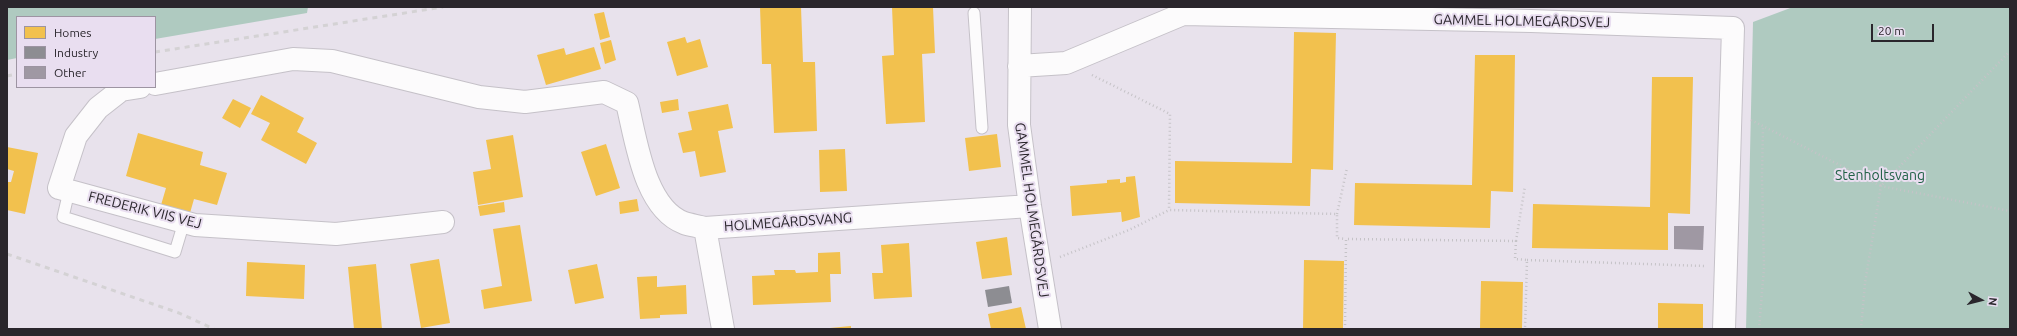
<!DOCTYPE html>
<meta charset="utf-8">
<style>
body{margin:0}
#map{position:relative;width:2017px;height:336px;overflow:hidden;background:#e8e2ec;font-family:Ubuntu,sans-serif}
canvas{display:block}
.frame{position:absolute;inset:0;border:8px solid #2a262c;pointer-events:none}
.legend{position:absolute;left:16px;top:16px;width:140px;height:72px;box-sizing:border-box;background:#e9def0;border:1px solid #9d94a2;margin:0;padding:5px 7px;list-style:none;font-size:12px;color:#2a262c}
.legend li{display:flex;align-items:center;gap:8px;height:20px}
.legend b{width:20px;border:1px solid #9d94a2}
.north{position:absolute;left:1961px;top:280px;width:40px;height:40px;-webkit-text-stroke:3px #e9def0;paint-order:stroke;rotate:97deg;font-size:11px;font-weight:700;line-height:16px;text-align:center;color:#2a262c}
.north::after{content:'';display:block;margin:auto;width:14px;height:18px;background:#2a262c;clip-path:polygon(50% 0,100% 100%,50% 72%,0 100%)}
.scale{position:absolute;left:1871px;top:24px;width:63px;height:18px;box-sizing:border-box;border:2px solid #2a262c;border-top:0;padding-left:5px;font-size:12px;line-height:14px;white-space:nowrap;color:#2a262c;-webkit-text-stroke:3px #e9def0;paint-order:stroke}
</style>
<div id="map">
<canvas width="2017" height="336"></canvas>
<div class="frame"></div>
<ul class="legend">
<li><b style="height:11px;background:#f2c14e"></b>Homes</li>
<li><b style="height:11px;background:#8d8d92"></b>Industry</li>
<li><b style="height:11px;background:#9f98a3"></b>Other</li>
</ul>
<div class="north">N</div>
<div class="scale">20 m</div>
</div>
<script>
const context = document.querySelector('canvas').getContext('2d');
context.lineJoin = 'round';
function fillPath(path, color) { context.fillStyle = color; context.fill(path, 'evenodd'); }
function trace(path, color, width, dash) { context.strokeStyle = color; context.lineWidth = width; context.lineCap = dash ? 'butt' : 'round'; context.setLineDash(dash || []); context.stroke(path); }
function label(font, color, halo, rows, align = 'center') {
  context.font = font + ' Ubuntu,sans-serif'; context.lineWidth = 4; context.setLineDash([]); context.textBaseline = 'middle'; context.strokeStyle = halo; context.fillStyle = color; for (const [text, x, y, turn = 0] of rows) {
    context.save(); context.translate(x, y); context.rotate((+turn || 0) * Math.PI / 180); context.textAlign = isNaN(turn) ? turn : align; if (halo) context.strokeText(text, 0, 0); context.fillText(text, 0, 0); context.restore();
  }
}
const forest = new Path2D(`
 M7,7H308L307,13L155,39V17H17V58L7,60Z
 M1793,7H2010V329H1746L1753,22Z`);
const homes = new Path2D(`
 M760,7H801L803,62H815L817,131L774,133L771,64H762Z
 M892,7H933L935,53L922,54L925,122L886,124L882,56L894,55Z
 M604,12L610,37L600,40L594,14Z
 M1294,32L1336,33L1333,170L1311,169L1310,206L1175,203V161L1292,163Z
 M685,37L687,43L700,39L708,67L677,76L667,42Z
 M611,40L616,60L605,64L600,43Z
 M594,47L601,69L546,85L537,55L564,48L566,55Z
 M1475,55H1515L1513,192L1491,191L1490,228L1354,225L1355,183L1472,185Z
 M1652,77H1693L1690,214L1668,213V250L1532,248L1533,204L1650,207Z
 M261,95L304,118L297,132L317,143L306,164L261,140L270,123L251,114Z
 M233,99L251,108L240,128L222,118Z
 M678,99L679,110L662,113L660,102Z
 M728,104L733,128L718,131L726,172L700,177L695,151L683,153L678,133L692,130L688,112Z
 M138,133L203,152L200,165L227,173L217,205L194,199L190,213L161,205L166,188L126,176Z
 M997,134L1001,167L969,171L965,138Z
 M513,135L523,197L478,205L473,172L491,169L486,140Z
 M606,144L620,188L596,196L581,152Z
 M7,147L38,153L25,214L7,210V182H11L14,171L7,169Z
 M845,149L847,191L820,192L819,150Z
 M1135,176L1140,217L1122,222L1121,212L1072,216L1070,186L1107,183V180L1120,179V183L1126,182V177Z
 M637,199L639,211L620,214L619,202Z
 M504,202L505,212L480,216L478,206Z
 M520,225L532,301L484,309L481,290L502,286L493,229Z
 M1007,237L1012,275L982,279L976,242Z
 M909,243L912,297L874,299L872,273H883L881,245Z
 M840,252L841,274H830L831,302L753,305L752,276L775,275L774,270H795L796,273L818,272V253Z
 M439,259L450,323L421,328L410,264Z
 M1304,260L1344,261L1343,329H1303Z
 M247,262L305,265L304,299L246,296Z
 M376,264L382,329H354L348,267Z
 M597,264L604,298L575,304L568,270Z
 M657,276V287L686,285L687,314L660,315V318L640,319L637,277Z
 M1481,281L1523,282L1522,329H1480Z
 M1658,303L1703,304V329H1658Z
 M1021,307L1026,329H991L988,314Z
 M851,326V329H830V328Z`);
const industry = new Path2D(`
 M1009,286L1012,303L988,307L985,290Z`);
const building = new Path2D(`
 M1674,226H1704L1703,250L1674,249Z`);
const path = new Path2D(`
 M1092,75L1170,114L1169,210
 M1751,120L1881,186L2010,51
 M1337,214L1347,168
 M1516,241L1525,186
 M1060,257L1129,230L1169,210L1337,214V238L1346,239
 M1527,260L1704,266
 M1345,329L1346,239L1516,241L1515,259L1527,260L1525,329
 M1759,329L1764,268L1762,177L1763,126
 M1861,329L1865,283L1881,186L2010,211`);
const service = new Path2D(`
 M974,13L982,128
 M69,191L63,217L175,252L184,222`);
const minor = new Path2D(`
 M1020,7L1019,125L1030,206L1050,329
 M1019,66L1066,63L1183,14L1531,21L1733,28L1724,329
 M155,84L293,59L332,61L479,97L525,102L604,92L627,103C636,139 644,208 684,223C690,225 698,226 705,228L1030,206
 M140,87L121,90L98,108L76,136L59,188L195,225L336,234L443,222
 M705,228L723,329`);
const rail = new Path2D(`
 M155,52L443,7
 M7,76L17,74
 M7,254L179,313L214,329`);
const streetNames = [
 ["GAMMEL HOLMEGÅRDSVEJ",1522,21,1],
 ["FREDERIK VIIS VEJ",145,210,14],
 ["GAMMEL HOLMEGÅRDSVEJ",1032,210,82],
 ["HOLMEGÅRDSVANG",788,222,-4]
];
const parkNames = [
 ["Stenholtsvang",1880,175]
];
fillPath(forest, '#afcac0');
fillPath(homes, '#f2c14e');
fillPath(industry, '#8d8d92');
fillPath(building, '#9f98a3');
trace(service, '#c5c1c8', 13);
trace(minor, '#c5c1c8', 24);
trace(path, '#c5c3c7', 2.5, [1, 3]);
trace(service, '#fcfbfc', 11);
trace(minor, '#fcfbfc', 22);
trace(rail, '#d4d2d4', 3, [5, 5]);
label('14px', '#2a262c', '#e9def0', streetNames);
label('14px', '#206146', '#e9def0', parkNames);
</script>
